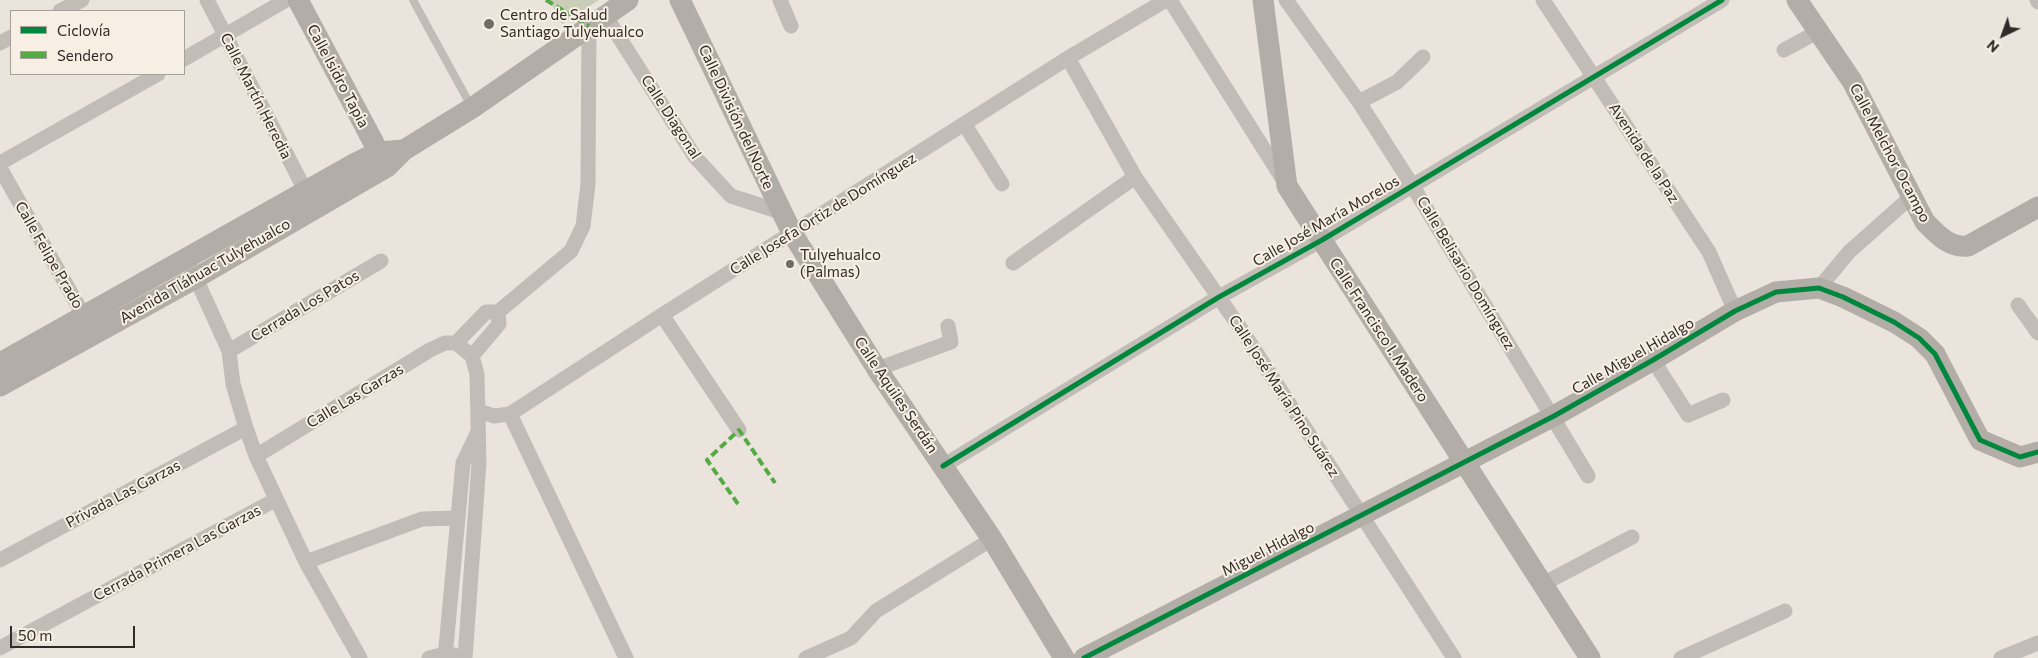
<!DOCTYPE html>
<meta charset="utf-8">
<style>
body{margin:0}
#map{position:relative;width:2038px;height:658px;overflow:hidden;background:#eae4dd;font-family:Commissioner,sans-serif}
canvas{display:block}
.legend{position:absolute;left:10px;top:10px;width:175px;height:65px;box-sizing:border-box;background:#f7efe4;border:1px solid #a8a098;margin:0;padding:6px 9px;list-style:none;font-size:15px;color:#322a26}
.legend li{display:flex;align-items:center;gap:10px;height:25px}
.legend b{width:25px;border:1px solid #a8a098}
.north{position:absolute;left:1978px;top:10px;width:50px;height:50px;-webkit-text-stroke:4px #f7efe4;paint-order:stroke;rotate:222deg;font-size:14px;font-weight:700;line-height:20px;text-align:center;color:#322a26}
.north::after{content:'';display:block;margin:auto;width:18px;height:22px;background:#322a26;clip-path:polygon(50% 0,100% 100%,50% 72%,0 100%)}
.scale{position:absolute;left:10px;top:626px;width:125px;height:22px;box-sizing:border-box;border:2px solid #322a26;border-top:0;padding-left:6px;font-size:15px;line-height:18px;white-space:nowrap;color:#322a26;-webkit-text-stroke:4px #f7efe4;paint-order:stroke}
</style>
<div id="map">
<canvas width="2038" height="658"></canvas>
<ul class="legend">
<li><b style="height:6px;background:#00873e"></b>Ciclovía</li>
<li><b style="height:6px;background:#54ab44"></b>Sendero</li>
</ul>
<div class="north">N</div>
<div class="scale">50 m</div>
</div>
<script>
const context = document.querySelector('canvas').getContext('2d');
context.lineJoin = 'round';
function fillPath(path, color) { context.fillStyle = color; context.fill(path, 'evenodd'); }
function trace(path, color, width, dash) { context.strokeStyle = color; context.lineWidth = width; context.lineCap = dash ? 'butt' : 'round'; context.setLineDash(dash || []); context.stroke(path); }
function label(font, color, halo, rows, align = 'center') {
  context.font = font + ' Commissioner,sans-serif'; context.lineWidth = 4; context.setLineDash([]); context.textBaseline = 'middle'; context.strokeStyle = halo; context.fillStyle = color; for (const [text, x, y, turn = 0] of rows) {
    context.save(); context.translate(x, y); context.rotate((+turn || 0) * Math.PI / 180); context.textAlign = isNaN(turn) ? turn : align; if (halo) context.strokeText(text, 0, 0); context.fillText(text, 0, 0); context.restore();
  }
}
const green = new Path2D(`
 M549,0H599L562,24Z`);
const lane = new Path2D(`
 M413,0L471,106`);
const street = new Path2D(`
 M207,0L306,192
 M780,0L791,26
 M1170,0L1284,181
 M1286,0L1359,102L1412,185L1588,476
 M1543,0L1709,252L1735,311
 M2037,0L2038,2
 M60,11L82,0
 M605,15L695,157L731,196L781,212
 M0,43L11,37
 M1784,50L1819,31
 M1068,58L1135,177L1243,332L1454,658
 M184,59L286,0
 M1359,102L1397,82L1423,57
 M965,125L1002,184
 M0,163L158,74
 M0,168L84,316
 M187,259L229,351L233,384L246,428L256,456L306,562L360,658
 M1013,263L1135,177
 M1819,288L1849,252L1912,196
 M2018,305L2038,333
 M662,315L739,430
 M456,343L486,312H498L571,251L583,226L588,184L589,26
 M456,343L472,356L477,374L479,463L465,658
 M229,351L381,261
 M472,356L499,324L498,312
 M1653,360L1688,415L1723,400
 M877,369L951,342L948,326
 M479,411L494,416L510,414L662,315L1068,58L1166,0
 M510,414L626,658
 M256,456L430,350L445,343H456
 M943,466L1219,297L1322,240L1722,0
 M0,560L246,428
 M306,562L422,519L458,518
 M1543,584L1632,537
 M0,648L275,500
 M429,658L445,654L454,655
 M445,658L463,463L477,434
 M806,658L851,638L876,611L992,539
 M1681,658L1785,611
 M2001,658L2038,643`);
const secondary = new Path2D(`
 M298,0L385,164
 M680,0L792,233L877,369L992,539L1064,658
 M1263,0L1287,186L1590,658
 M1797,0L1852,81L1925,222C1938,235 1949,248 1968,246L2038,207
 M0,363L354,164L378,152L404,150
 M0,386L196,278L387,167L404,150L472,108L628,0
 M1084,658L1554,416L1653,360L1735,311L1776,292L1819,288L1843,297L1894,322L1919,338L1935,354L1980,440L2020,457L2038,452`);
const quiet = new Path2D(`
 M546,0L589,26
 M738,504L707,460L739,430L775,483`);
const cycleway = new Path2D(`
 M943,466L1219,297L1322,240L1722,0
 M1084,658L1554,416L1653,360L1735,311L1776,292L1819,288L1843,297L1894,322L1919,338L1935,354L1980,440L2020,457L2038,452`);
const markers = [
 [489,24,6,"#726b66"],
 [790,264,5,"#726b66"]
];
const poiNames = [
 ["Centro de Salud",500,15],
 ["Santiago Tulyehualco",500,32],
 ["Tulyehualco",800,255],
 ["(Palmas)",800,272]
];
const streetNames = [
 ["Calle Isidro Tapia",338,76,62],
 ["Calle Martín Heredia",256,96,63],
 ["Calle Diagonal",671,117,57],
 ["Calle División del Norte",736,117,65],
 ["Avenida de la Paz",1644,153,57],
 ["Calle Melchor Ocampo",1890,153,62],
 ["Calle Josefa Ortiz de Domínguez",823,214,-32],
 ["Calle José María Morelos",1326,221,-30],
 ["Calle Felipe Prado",49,255,60],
 ["Avenida Tláhuac Tulyehualco",205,271,-30],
 ["Calle Belisario Domínguez",1466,273,59],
 ["Cerrada Los Patos",305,306,-31],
 ["Calle Francisco I. Madero",1379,330,57],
 ["Calle Miguel Hidalgo",1633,356,-30],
 ["Calle Aquiles Serdán",896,395,56],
 ["Calle Las Garzas",355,396,-31],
 ["Calle José María Pino Suárez",1284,396,57],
 ["Privada Las Garzas",123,494,-28],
 ["Miguel Hidalgo",1268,549,-27],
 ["Cerrada Primera Las Garzas",177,553,-28]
];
fillPath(green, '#caceb8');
trace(lane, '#c2bcb6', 8);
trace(street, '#c2bcb6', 15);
trace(secondary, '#b3ada7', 21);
trace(quiet, '#54ab44', 4, [8, 4]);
trace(cycleway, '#00873e', 5);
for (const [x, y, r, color] of markers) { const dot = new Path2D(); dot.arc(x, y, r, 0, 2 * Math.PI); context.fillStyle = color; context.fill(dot); trace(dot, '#f7efe4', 2); }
label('15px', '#322a26', '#f7efe4', poiNames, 'left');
label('15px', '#322a26', '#f7efe4', streetNames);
</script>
